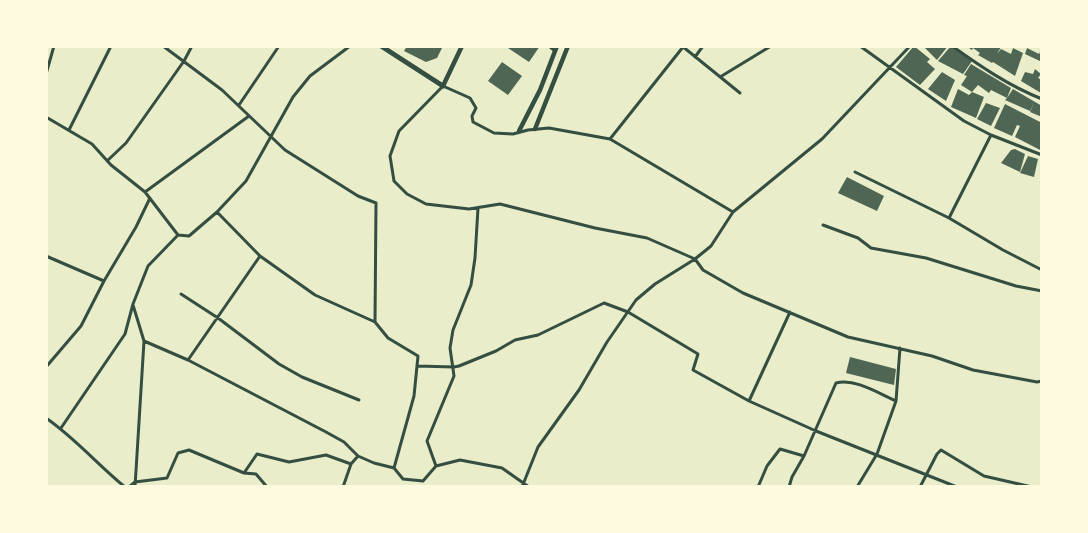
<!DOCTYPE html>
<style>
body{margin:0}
#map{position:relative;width:1088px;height:533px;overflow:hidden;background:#e9edc9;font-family:"Roboto Condensed",sans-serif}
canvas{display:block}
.frame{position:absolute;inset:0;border:48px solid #fefae0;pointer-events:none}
</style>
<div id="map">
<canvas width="1088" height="533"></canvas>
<div class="frame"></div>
</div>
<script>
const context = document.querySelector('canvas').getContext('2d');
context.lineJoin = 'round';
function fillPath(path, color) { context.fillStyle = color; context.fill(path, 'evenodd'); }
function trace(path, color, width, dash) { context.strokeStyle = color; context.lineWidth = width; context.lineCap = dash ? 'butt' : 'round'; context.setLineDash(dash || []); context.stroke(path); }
const building = new Path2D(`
 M407,46H438L442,48L437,58L426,62L404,51Z
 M509,46H540L529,62L508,48Z
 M914,46L930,59L927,62L935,69L920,85L896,67Z
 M923,46H948L937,60Z
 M951,46L972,61L963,74L938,61Z
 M966,46H1000L1001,47L997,54L1001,49L1011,54L1013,48L1023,53L1015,76L993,62L992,63L978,55L980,53L973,48L972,50Z
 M1027,48L1039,54L1042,48V62L1025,54Z
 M502,62L522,76L508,95L488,81Z
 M971,64L1011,88L1007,98L1013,89L1042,106V117L1030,112L1034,103L1030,111L1005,100L1007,98L991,90L989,93L978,85L972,92L961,85L967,76L964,75Z
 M1035,69L1041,74L1038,78L1042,80L1041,93L1021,81L1025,72L1033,74Z
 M942,72L955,80L946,101L928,89Z
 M958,89L969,95L972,92L984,97L976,118L951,107Z
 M986,103L1000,108L991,126L977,119Z
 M1005,104L1042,123V151L1015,137L1020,126L1017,125L1012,136L994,128Z
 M1015,149L1025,154L1020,172L1001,163L1011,150Z
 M1028,156L1038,159L1034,177L1020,173Z
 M847,177L884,196L877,211L838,193Z
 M850,357L896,369L894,385L846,373Z`);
const minor = new Path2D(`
 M163,46L222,90L285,150L358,196L376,203L375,322L388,338L418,356L414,396L394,468
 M549,46L555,51
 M682,46L740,93
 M860,46L964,121L991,135L1042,155
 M952,46C980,66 1009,86 1042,99
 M695,57L703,46
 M46,74L54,46
 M720,77L771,46
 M239,105L279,46
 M46,117L92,144L111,165L145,192L178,235
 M69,130L111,46
 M610,139L683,47
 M107,161L126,143L184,61L192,46
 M855,172L949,218L1003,250L1042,270
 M145,192L249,116
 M217,212L260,256L315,295L375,322
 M733,212L610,139L549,128L528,130L513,134L494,133L473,122L472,116L476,108L470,98L443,86L399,131L390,156L394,181L407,194L426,204L469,209L500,204L595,228L647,238L695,259L703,270L743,293L848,337L932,356L973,370L1037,382L1042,381
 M949,218L991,135
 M823,225L858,238L871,248L926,258L1016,286L1042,291
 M46,256L104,281
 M181,294L218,318L279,364L302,377L359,400
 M133,305L144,341L135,487
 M144,341L188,360L326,432L344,442L358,456L374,463L394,468
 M188,360L260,256
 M417,366L454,367L459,366L496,351L515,340L538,335L604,303L628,312L698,354L693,370L749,401L816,431L957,487
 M46,367L81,326L104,281L136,227L150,198
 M749,401L790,312
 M46,418C75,438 98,465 125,487
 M61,428L125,334L133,304L148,266L178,235L189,236L217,212L246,181L293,97L310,76L350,46
 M436,466L427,441L454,376L450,348L453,330L471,285L475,258L478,208
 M394,468L403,479L423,481L436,466L460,460L502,468L529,487
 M244,473L257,454L289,462L326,455L351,464
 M129,487L135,482L167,478L178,453L189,450L244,473L256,474L267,487
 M343,487L351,464L358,456
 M522,487L538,447L579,390L607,342L636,300L655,284L695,259L711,246L733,212L822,139L910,46
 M758,487L767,466L780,449L804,456L836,383C855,378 878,393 896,401
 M789,487L792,477L804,456
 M857,487L877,454L896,401L900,348
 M920,487L937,454L941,450L984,476L1032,487`);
const tertiary = new Path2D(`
 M443,86L462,46
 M535,129L568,46
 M519,131L540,90L557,46`);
const secondary = new Path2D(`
 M381,46L443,86`);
fillPath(building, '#4f6655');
trace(minor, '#344e41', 3);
trace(tertiary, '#344e41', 4.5);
trace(secondary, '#344e41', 5);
</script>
